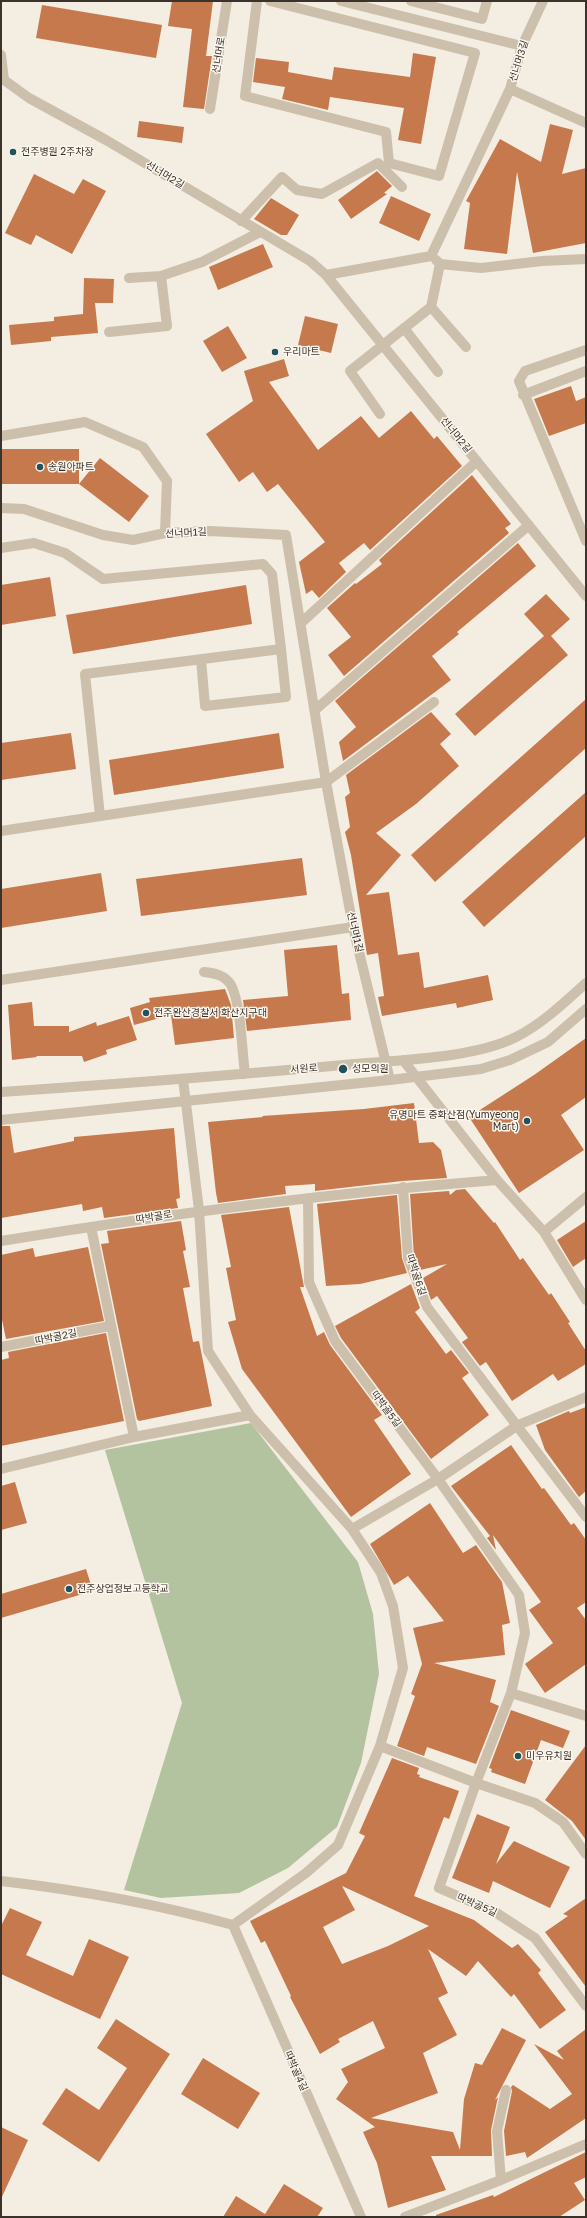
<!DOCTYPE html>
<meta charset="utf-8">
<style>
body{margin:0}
#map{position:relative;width:587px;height:2218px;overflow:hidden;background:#f4ede1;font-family:"Golos Text",sans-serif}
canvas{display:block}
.frame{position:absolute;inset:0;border:2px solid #3b322b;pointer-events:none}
</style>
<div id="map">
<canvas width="587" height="2218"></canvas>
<div class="frame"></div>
</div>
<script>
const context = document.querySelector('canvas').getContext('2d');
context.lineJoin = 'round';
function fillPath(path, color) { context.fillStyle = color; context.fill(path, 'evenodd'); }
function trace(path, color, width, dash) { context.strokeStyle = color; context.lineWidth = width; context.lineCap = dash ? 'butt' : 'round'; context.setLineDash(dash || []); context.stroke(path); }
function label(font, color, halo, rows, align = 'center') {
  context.font = font + ' "Golos Text","Noto Sans KR",sans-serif'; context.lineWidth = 3; context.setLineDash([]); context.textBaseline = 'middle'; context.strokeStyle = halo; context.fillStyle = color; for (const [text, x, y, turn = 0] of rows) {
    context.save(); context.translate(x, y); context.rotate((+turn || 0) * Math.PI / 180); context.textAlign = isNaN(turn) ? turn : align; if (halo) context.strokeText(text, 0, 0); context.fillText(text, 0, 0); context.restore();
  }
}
const green = new Path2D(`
 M251,1423L358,1562L373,1614L379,1674L361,1763L337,1827L288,1868L239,1893L161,1898L124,1890L182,1703L105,1450Z`);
const building = new Path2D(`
 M172,1H213L206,56H212L204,109L183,107L192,29L168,26Z
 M42,5L162,25L156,58L36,38Z
 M413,53L436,57L421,144L398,140L404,108L330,97L328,110L282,99L285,87L253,82L256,58L289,62L288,72L332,80L334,67L410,77Z
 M139,121L184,127L182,143L137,137Z
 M550,124L573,130L562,174L586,168V243L533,253L517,172L507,254L464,249L470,203L466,201L500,139L541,162Z
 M377,171L392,186L384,193L387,194L351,219L338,200Z
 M34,174L74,194L83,179L106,191L72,254L36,235L31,245L5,233Z
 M391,196L431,214L419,241L379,223Z
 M271,198L299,215L287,235H281L254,219Z
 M263,244L273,267L218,290L209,267Z
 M84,278L114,279L113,303H95L98,333L51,337V341L11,345L9,325L54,321V317L83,314Z
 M305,316L338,324L331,353L298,345Z
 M228,326L247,358L222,372L203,341Z
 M284,359L289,376L269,382L318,450L361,416L379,438L411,411L434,439L437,436L462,466L370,550L364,543L339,563L346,572L319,598L312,590L306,594L299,562L325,542L278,484L267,492L253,472L239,482L206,434L253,401L244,371Z
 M571,386L576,401L586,397V423L549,436L534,399Z
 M1,449H79V484H1Z
 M100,458L149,496L129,522L79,484Z
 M472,475L511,524L505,528L509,533L344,676L328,655L351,637L327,608L355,583L356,584L382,564L379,560Z
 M518,543L536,566L457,632L459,634L432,656L451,680L343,761L339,742L356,727L335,701Z
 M50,577L56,616L1,625V585Z
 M246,585L252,624L73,654L66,615Z
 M546,594L570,619L551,636L568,655L475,736L455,714L544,636L524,614Z
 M586,699V748L435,882L411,855Z
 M431,712L451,734L440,744L459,766L416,804L376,833L401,855L366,895L389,892L398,955L419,952L424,988L488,975L493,1000L457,1008L456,1003L382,1016L378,997L384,996L378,953L367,955L351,855L345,832L350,827L345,797L350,793L346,775Z
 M71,733L76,769L1,780V743Z
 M279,733L284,768L114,795L109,760Z
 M586,792V836L484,927L462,902Z
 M302,858L307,895L141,916L136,879Z
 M101,873L107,911L1,928V889Z
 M337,945L342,994L349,993L351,1020L247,1031L243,1000L288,996L284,950Z
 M225,989L231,1005L234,1038L175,1045L171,1015L134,1025L130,1008L150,1002L149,998Z
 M32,1002L34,1026H69V1032L96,1022L97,1026L129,1016L137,1040L106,1050L107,1054L84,1062L82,1056H36L37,1057L12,1060L8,1005Z
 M586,1038V1097L561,1115L584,1150L519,1193L469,1117L534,1075Z
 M414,1103L419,1143L433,1142L441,1150L447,1178L402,1181L315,1191V1184L285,1186L286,1194L218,1203L216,1193L208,1122L263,1117L262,1116L364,1109Z
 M1,1126H10L14,1153L74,1141V1137L174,1128L180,1198L176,1199L178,1208L104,1218L102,1207L83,1211L82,1204L1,1218Z
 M465,1189L494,1223L495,1222L520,1260L523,1258L549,1295L551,1293L570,1322L568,1323L586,1351V1364L558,1381L553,1374L512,1401L486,1362L480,1366L462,1342L468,1338L437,1296L431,1300L423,1278L447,1264L420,1270L414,1257L410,1194L449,1191L450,1195L456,1190Z
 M397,1195L402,1258L407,1273L360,1284L326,1286L317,1204Z
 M289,1207L304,1287H300L317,1336L324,1332L330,1345L382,1415L374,1420L411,1474L351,1517L242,1369L228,1322L236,1320L226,1268L231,1267L221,1215Z
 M181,1221L186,1250L183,1251L190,1287L183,1288L193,1342L199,1341L212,1406L139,1421L137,1419L101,1244L109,1243L107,1231Z
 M586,1221V1258L573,1267L557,1240Z
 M88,1247L104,1321L6,1339L1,1315V1255L33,1248L35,1257Z
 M411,1284L420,1308L415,1312L446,1354L451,1350L469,1373L462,1378L489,1415L431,1459L341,1338L335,1326Z
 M106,1333L124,1421L1,1446V1360L9,1358L8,1352Z
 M586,1407V1491L579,1497L545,1450L536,1425L569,1411L570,1413Z
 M511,1445L542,1489L544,1488L571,1525L574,1523L586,1540V1602L577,1608L586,1620V1664L545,1693L525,1664L553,1643L529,1610L541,1602L493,1535L496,1550L487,1538L490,1536L451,1486Z
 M15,1482L27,1523L1,1530V1486Z
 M430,1503L463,1553L476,1545L502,1582L510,1623L502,1625L505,1655L434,1663L496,1680L490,1702L499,1706L476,1764L427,1747L424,1756L397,1746L415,1696L411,1694L422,1664L413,1628L444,1621L408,1576L394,1585L370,1544Z
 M86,1569L93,1591L1,1618V1594Z
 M511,1710L570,1731L563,1748L541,1740L525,1784L491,1772L492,1769L489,1768Z
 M586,1745V1840L572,1821L545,1800Z
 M392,1758L419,1768L417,1774L420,1775L419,1777L459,1791L449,1819L444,1817L414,1896L474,1920L512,1948L518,1944L541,1970L538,1973L566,2010L540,2029L514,1994L511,1997L478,1961L466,1976L428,1949L448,1993L438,1998L457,2035L423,2053L438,2093L371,2118L453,2132L460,2150L464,2099L475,2063L482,2065L502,2028L526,2040L495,2100L498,2097L491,2130L492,2156H431L446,2190L388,2208L377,2163L363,2132L375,2127L336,2099L348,2082L341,2069L385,2048L373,2021L338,2039L340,2042L320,2054L290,1997L291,1996L265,1941L261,1943L250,1921L346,1873L365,1836L359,1833ZM342,1886L429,1926L388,1946L342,1964L323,1927L355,1910Z
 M477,1814L510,1827L496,1864L514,1841L570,1867L550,1908L493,1881L489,1893L452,1878Z
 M586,1898V1987L545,1932L568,1916L563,1914Z
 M10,1908L42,1922L26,1955L73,1976L89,1939L129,1957L100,2019L1,1974V1926Z
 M116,2019L170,2054L99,2162L42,2124L66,2088L99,2110L127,2068L97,2048Z
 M586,2029V2118L527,2158L525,2152L506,2156L504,2131L512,2091L511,2087L513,2085L550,2109L572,2094L534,2044L564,2060L557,2051Z
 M203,2058L260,2093L238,2129L181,2094Z
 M1,2127L28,2140L1,2199Z
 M586,2152V2177L574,2183L585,2200L559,2217H436V2215L493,2195L494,2197Z
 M284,2184L323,2208L317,2217H223L236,2196L265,2214Z`);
const minor = new Path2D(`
 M257,1L245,96L386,132L389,163L439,176L475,53L270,1
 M341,1L522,46
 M411,1L482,19L487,1
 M1,55L4,80
 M1,80H4L29,98L106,140L310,261L326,275L586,596
 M510,89L586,123
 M210,109L227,1
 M241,221L282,177L297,190L322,194L378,163L402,187
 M436,260L440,264L481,268L542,261L586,259
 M326,275L431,256L510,89L522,46L543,1
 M129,278L161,276L202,262L260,232
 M431,307L466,347
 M404,328L438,372
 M109,332L167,326L161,276
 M586,350L525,371L519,381L586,541
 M523,395L586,371
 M380,414L350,371L431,307L440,264
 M1,436L85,422L143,447L167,481L165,533
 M1,508L24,509L103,535L133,540L165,533L210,531L286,535L326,782L353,927L390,1080
 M1,548L34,543L65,553L103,579L263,564L272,574L281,649L85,674L100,816
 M301,623L477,461
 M201,659L205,706L286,697L281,649
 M315,710L529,525
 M1,831L326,782L434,702
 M204,972C214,973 225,975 231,985C241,1004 242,1052 245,1074
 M1,980L353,927
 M403,1060L497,1180L544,1232L586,1300
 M1,1092C119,1084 237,1075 354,1064C401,1060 475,1058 516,1037C542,1024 565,1002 586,983
 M1,1120L390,1080L481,1069L510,1060L548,1042L586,1009
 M403,1187L408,1258L427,1307L586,1517
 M308,1198L309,1282L335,1341L438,1479L519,1595L525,1633L511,1693L476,1783L439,1888L495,1912L535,1938L586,2006
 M91,1227L134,1437
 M544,1232L586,1197
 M1,1241C166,1214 331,1193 497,1180
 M1,1347L110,1326
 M1,1469L134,1437L250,1415
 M352,1529L438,1479L518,1425L586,1397
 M511,1693L586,1716
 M380,1746L476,1783L535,1803L563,1822L586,1854
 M1,1881C79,1890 157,1904 233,1925L306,1873L338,1845L380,1746L403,1668L393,1606L381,1573L352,1529L250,1415L208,1351L199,1210L183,1079
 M233,1925L361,2217
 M501,2180L497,2131L506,2090
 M405,2217L501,2180L586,2144`);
const markers = [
 [13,152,4,"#20515d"],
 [275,352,4,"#20515d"],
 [40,467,4,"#20515d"],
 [146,1013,4,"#20515d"],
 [343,1069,5,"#20515d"],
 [527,1121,4,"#20515d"],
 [69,1589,4,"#20515d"],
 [518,1756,4,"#20515d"]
];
const streetNames = [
 ["선너머로",219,55,-81],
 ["선너머3길",519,61,-73],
 ["선너머2길",165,175,31],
 ["선너머2길",456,435,51],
 ["선너머1길",186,533,-3],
 ["선너머1길",355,932,77],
 ["서원로",304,1069,-5],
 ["따박골로",154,1217,-9],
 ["따박골6길",416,1275,72],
 ["따박골2길",56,1337,-11],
 ["따박골5길",386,1409,53],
 ["따박골5길",477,1905,24],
 ["따박골4길",296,2071,66]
];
const poiNames = [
 ["전주병원 2주차장",21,152],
 ["우리마트",283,352],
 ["송원아파트",48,467],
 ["전주완산경찰서 화산지구대",154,1013],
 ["성모의원",352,1069],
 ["유명마트 중화산점(Yumyeong",519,1115,"right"],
 ["Mart)",519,1127,"right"],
 ["전주상업정보고등학교",77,1589],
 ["미우유치원",526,1756]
];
fillPath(green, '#b3c3a0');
fillPath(building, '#c6794d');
trace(minor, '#ccbfac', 10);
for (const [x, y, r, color] of markers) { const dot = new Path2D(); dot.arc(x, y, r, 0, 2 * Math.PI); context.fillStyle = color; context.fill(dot); trace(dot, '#fbf7ee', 1.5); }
label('10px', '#3b322b', '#fbf7ee', streetNames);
label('10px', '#3b322b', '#fbf7ee', poiNames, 'left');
</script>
